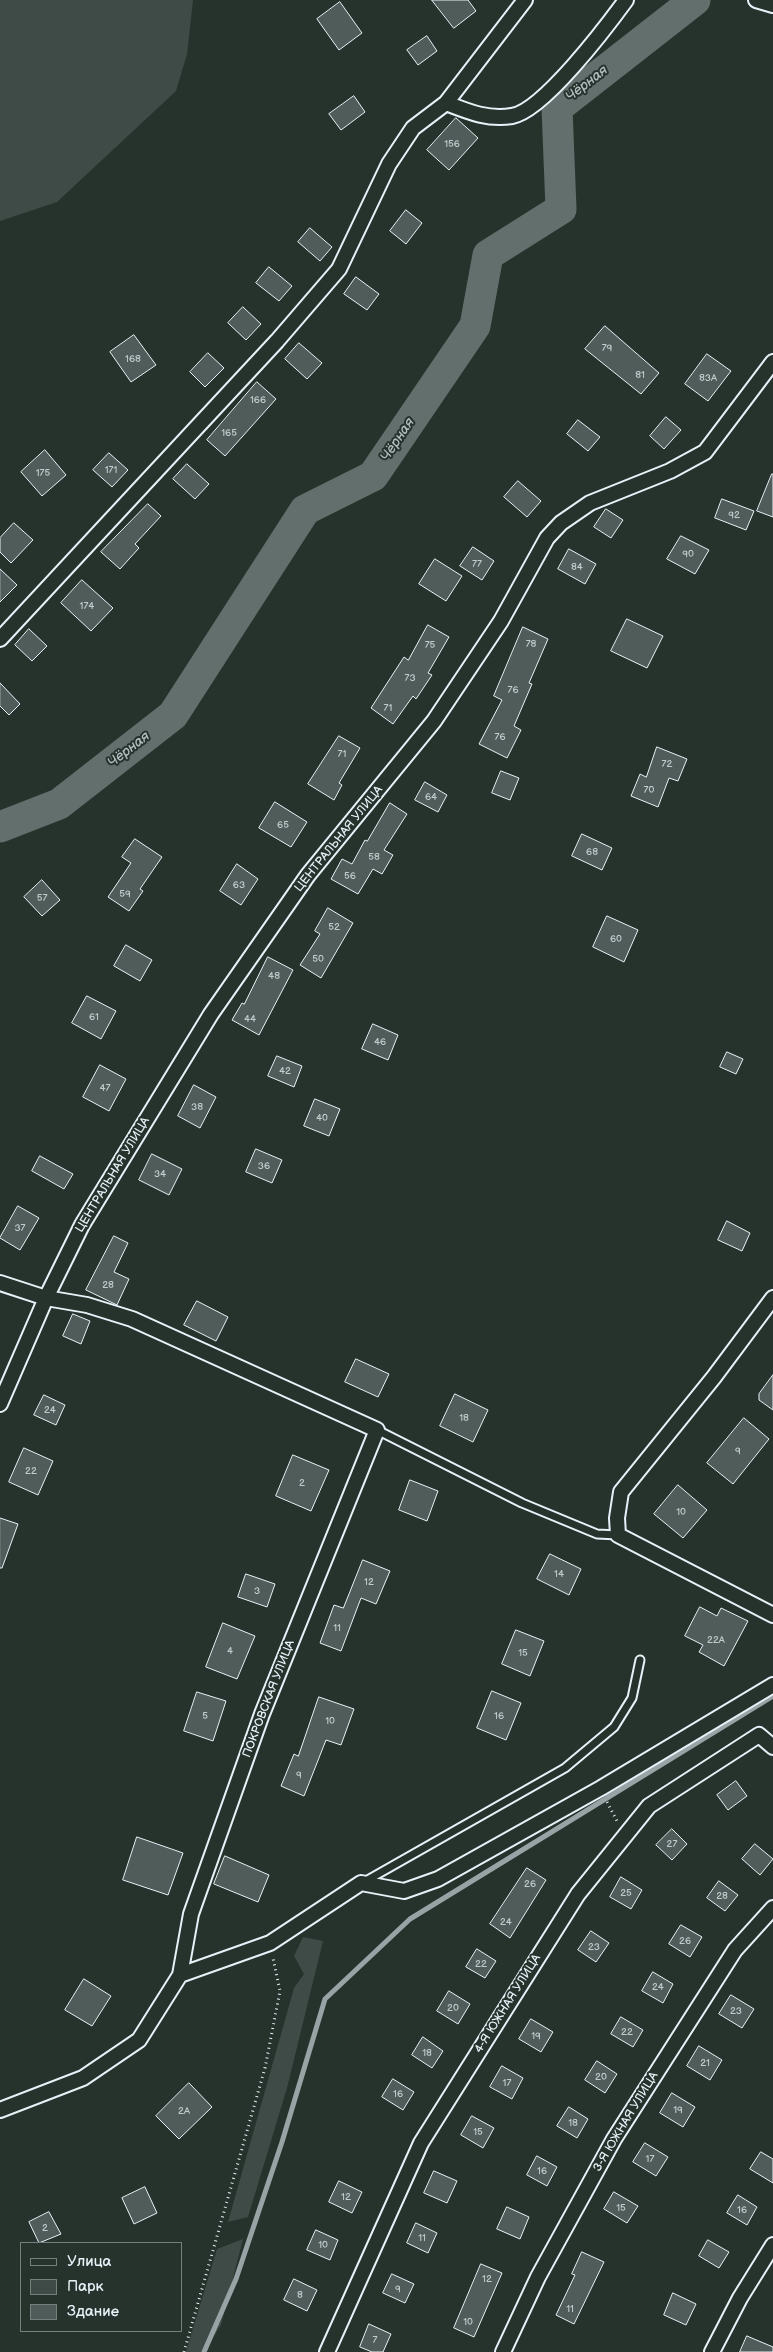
<!DOCTYPE html>
<meta charset="utf-8">
<style>
body{margin:0}
#map{position:relative;width:773px;height:2352px;overflow:hidden;background:#26332d;font-family:"Balsamiq Sans",sans-serif}
canvas{display:block}
.legend{position:absolute;left:20px;top:2242px;width:162px;height:90px;box-sizing:border-box;background:#26332d;border:1px solid #747f7e;margin:0;padding:6px 9px;list-style:none;font-size:15px;color:#e8f1f8}
.legend li{display:flex;align-items:center;gap:10px;height:25px}
.legend b{width:25px;border:1px solid #747f7e}
</style>
<div id="map">
<canvas width="773" height="2352"></canvas>
<ul class="legend">
<li><b style="height:6px;background:#26332d"></b>Улица</li>
<li><b style="height:14px;background:#3e4b47"></b>Парк</li>
<li><b style="height:14px;background:#505c59"></b>Здание</li>
</ul>
</div>
<script>
const context = document.querySelector('canvas').getContext('2d');
context.lineJoin = 'round';
function fillPath(path, color) { context.fillStyle = color; context.fill(path, 'evenodd'); }
function trace(path, color, width, dash) { context.strokeStyle = color; context.lineWidth = width; context.lineCap = dash ? 'butt' : 'round'; context.setLineDash(dash || []); context.stroke(path); }
function label(font, color, halo, rows, align = 'center') {
  context.font = font + ' "Balsamiq Sans",sans-serif'; context.lineWidth = 4; context.setLineDash([]); context.textBaseline = 'middle'; context.strokeStyle = halo; context.fillStyle = color; for (const [text, x, y, turn = 0] of rows) {
    context.save(); context.translate(x, y); context.rotate((+turn || 0) * Math.PI / 180); context.textAlign = isNaN(turn) ? turn : align; if (halo) context.strokeText(text, 0, 0); context.fillText(text, 0, 0); context.restore();
  }
}
const green = new Path2D(`
 M0,0H193L187,54L176,91L57,202L0,221Z
 M303,1937L323,1941L287,2088L248,2217L228,2222L294,1988L304,1974L294,1956Z
 M243,2239L221,2325L204,2352H186L217,2249Z`);
const stream = new Path2D(`
 M204,2352L236,2279L282,2142L325,1999L410,1919L773,1696`);
const river = new Path2D(`
 M0,827L59,804L173,715L305,510L373,476L475,326L488,255L561,209L557,108L695,0`);
const building = new Path2D(`
 M432,0H468L476,11L454,28Z
 M340,2L362,33L339,50L317,19Z
 M427,36L437,51L418,65L407,50Z
 M354,96L365,112L341,130L329,114Z
 M456,118L478,138L449,170L427,150Z
 M406,210L422,223L406,244L390,231Z
 M310,228L332,247L320,261L298,242Z
 M269,267L292,286L279,301L256,283Z
 M356,277L379,294L367,310L344,294Z
 M243,307L261,324L246,340L228,323Z
 M605,326L659,373L641,394L585,349Z
 M134,335L156,365L131,382L110,352Z
 M299,343L322,363L307,379L285,359Z
 M208,353L224,368L205,387L190,372Z
 M707,354L731,371L708,401L685,384Z
 M257,382L276,399L225,456L207,440Z
 M666,417L681,430L664,449L650,436Z
 M578,420L600,437L588,451L567,434Z
 M45,450L66,475L42,496L21,472Z
 M109,453L128,470L112,487L93,470Z
 M187,464L209,484L195,499L173,479Z
 M772,474H773V517L757,511Z
 M518,481L541,501L527,517L504,497Z
 M722,499L754,511L746,530L715,518Z
 M148,504L161,516L135,544L139,548L120,569L101,552Z
 M606,509L623,520L611,538L594,527Z
 M14,523L33,540L11,563L0,552V538Z
 M681,536L709,550L695,574L667,559Z
 M473,547L494,561L482,580L460,566Z
 M569,549L596,564L585,584L558,569Z
 M435,559L462,576L446,601L419,584Z
 M0,569L17,585L0,602Z
 M82,580L113,608L91,631L61,603Z
 M627,619L663,636L647,668L611,651Z
 M428,625L449,637L428,673L432,675L416,699L413,696L393,724L371,708L404,657L408,660Z
 M523,627L548,639L529,683L532,684L514,726L521,730L507,758L479,744L502,700L494,696Z
 M29,629L47,646L32,661L15,645Z
 M0,683L20,704L9,715L0,706Z
 M339,736L360,748L339,783L342,785L334,800L308,784Z
 M657,747L687,759L678,781L669,778L658,807L631,796L640,774L646,777Z
 M501,771L519,778L510,800L492,793Z
 M425,782L447,795L438,812L415,800Z
 M275,802L307,822L291,847L259,828Z
 M390,803L407,814L384,850L393,855L382,874L373,869L358,894L331,879L342,859L352,864L365,840L367,841Z
 M582,834L612,848L602,870L572,856Z
 M135,839L162,857L140,889L143,891L129,911L108,897L131,863L122,857Z
 M237,864L258,879L241,905L220,891Z
 M42,880L60,900L42,916L24,897Z
 M328,908L353,923L321,978L300,965L320,934L315,931Z
 M607,916L638,930L624,962L593,947Z
 M126,945L152,960L140,981L114,966Z
 M268,957L293,970L259,1035L232,1020L242,1003L244,1004Z
 M87,996L116,1011L101,1039L72,1023Z
 M373,1024L398,1035L388,1060L362,1049Z
 M727,1052L743,1059L736,1074L720,1067Z
 M277,1056L302,1066L294,1087L268,1076Z
 M100,1065L126,1079L109,1111L83,1097Z
 M194,1085L216,1097L200,1128L178,1116Z
 M315,1099L340,1109L329,1136L304,1126Z
 M256,1149L282,1160L272,1183L246,1172Z
 M152,1154L182,1169L169,1195L139,1180Z
 M40,1156L73,1174L64,1189L32,1171Z
 M18,1206L39,1218L20,1250L0,1238Z
 M727,1221L750,1233L742,1251L718,1240Z
 M114,1236L128,1243L114,1272L129,1279L117,1305L86,1290Z
 M197,1301L228,1317L216,1341L184,1325Z
 M73,1314L90,1321L81,1344L63,1336Z
 M356,1359L389,1374L378,1397L345,1382Z
 M773,1375V1410L759,1400V1394Z
 M455,1394L488,1410L473,1442L440,1426Z
 M44,1395L65,1405L56,1425L34,1415Z
 M744,1418L769,1439L733,1484L707,1463Z
 M24,1448L53,1461L38,1495L9,1482Z
 M293,1455L329,1470L311,1511L276,1496Z
 M410,1480L438,1491L427,1521L399,1510Z
 M678,1485L707,1510L683,1538L654,1514Z
 M0,1518L18,1524L2,1568H0Z
 M550,1554L581,1569L569,1595L537,1579Z
 M363,1560L390,1571L376,1604L361,1598L341,1651L320,1643L334,1605L343,1608Z
 M246,1574L275,1584L267,1607L238,1597Z
 M700,1607L717,1616L721,1608L748,1621L724,1666L699,1652L703,1645L685,1636Z
 M223,1623L255,1636L237,1679L206,1667Z
 M516,1630L544,1641L530,1676L502,1664Z
 M492,1691L521,1703L506,1740L477,1728Z
 M197,1692L226,1701L213,1741L184,1731Z
 M319,1697L354,1709L341,1745L326,1740L304,1796L281,1786L294,1754L298,1756Z
 M736,1781L747,1796L728,1810L717,1795Z
 M672,1829L687,1844L672,1860L656,1845Z
 M137,1837L183,1853L168,1895L123,1880Z
 M755,1844L773,1859L760,1875L742,1859Z
 M225,1856L269,1875L258,1902L214,1884Z
 M527,1868L546,1880L510,1938L490,1924Z
 M621,1877L642,1890L631,1909L610,1897Z
 M719,1881L738,1895L725,1911L707,1898Z
 M681,1925L702,1937L690,1957L669,1944Z
 M591,1931L609,1943L596,1962L578,1950Z
 M477,1949L496,1961L485,1978L466,1967Z
 M653,1972L673,1984L663,2003L642,1991Z
 M84,1979L111,1996L92,2026L65,2010Z
 M449,1991L470,2004L458,2024L437,2011Z
 M731,1995L754,2009L742,2028L719,2014Z
 M621,2017L643,2030L633,2047L611,2034Z
 M531,2019L553,2032L541,2052L519,2039Z
 M423,2037L443,2051L432,2068L412,2055Z
 M699,2046L722,2060L710,2080L687,2066Z
 M597,2061L617,2074L605,2093L585,2080Z
 M502,2066L523,2078L512,2099L490,2087Z
 M393,2079L414,2092L403,2110L382,2097Z
 M189,2083L212,2107L179,2139L156,2116Z
 M672,2093L695,2107L683,2127L660,2113Z
 M569,2107L588,2119L577,2138L557,2126Z
 M472,2116L494,2128L483,2148L461,2135Z
 M645,2143L668,2157L656,2176L633,2162Z
 M761,2152L773,2159V2183L750,2169Z
 M537,2156L557,2167L547,2186L527,2175Z
 M434,2171L457,2181L447,2203L424,2193Z
 M339,2181L362,2192L352,2213L329,2202Z
 M145,2187L157,2213L134,2224L122,2198Z
 M614,2192L638,2206L627,2223L604,2209Z
 M738,2195L757,2207L747,2225L727,2213Z
 M507,2207L529,2217L520,2239L497,2229Z
 M49,2212L61,2234L39,2243L29,2222Z
 M416,2223L437,2233L428,2253L407,2243Z
 M316,2230L338,2240L330,2260L307,2250Z
 M708,2240L729,2252L719,2268L699,2256Z
 M582,2252L604,2262L574,2324L556,2315L575,2275L572,2274Z
 M481,2264L502,2273L474,2337L454,2328Z
 M392,2274L414,2284L405,2303L383,2293Z
 M294,2279L317,2290L307,2311L284,2300Z
 M673,2293L696,2304L686,2325L664,2315Z
 M369,2324L391,2334L383,2352H372L360,2347Z
 M747,2336L773,2347V2352H740Z`);
const path = new Path2D(`
 M607,1802L618,1823
 M184,2352L265,2068L280,1991L273,1958`);
const service = new Path2D(`
 M377,1430L522,1503L597,1534L618,1535
 M364,1882L565,1768L614,1727L632,1698L640,1660`);
const minor = new Path2D(`
 M756,0L773,5
 M446,103C469,112 488,120 512,116C543,111 607,26 626,0
 M0,639L277,341L339,269L389,164L413,128L446,103L525,0
 M0,1283L46,1298L87,1305L132,1319L377,1430L262,1714L191,1914L180,1975
 M773,1298L714,1377L621,1492L617,1518L618,1535L773,1615
 M0,1404L46,1298L82,1225L211,1014L308,875L434,721L501,621L547,538L561,523L590,503L670,471L705,452L773,362
 M0,2110L83,2078L139,2040L180,1975L270,1943L361,1883L404,1891L438,1879L601,1788L773,1685
 M327,2352L421,2143L578,1894L649,1806L759,1735L773,1747
 M503,2352L538,2277L614,2139L735,1950L773,1908
 M712,2352L740,2298L773,2245`);
const numberNames = [
 ["156",452,144],
 ["79",607,348],
 ["168",133,359],
 ["81",640,375],
 ["83А",708,378],
 ["166",258,400],
 ["165",229,433],
 ["171",111,470],
 ["175",43,473],
 ["92",734,515],
 ["90",688,554],
 ["77",477,564],
 ["84",577,567],
 ["174",87,606],
 ["78",531,644],
 ["75",430,645],
 ["73",410,678],
 ["76",513,690],
 ["71",388,708],
 ["76",500,737],
 ["71",342,754],
 ["72",667,764],
 ["70",649,790],
 ["64",431,797],
 ["65",283,825],
 ["68",592,852],
 ["58",374,857],
 ["56",350,876],
 ["63",239,885],
 ["59",125,894],
 ["57",42,898],
 ["52",334,927],
 ["60",616,939],
 ["50",318,959],
 ["48",274,976],
 ["61",94,1017],
 ["44",250,1019],
 ["46",380,1042],
 ["42",285,1071],
 ["47",105,1088],
 ["38",197,1107],
 ["40",322,1118],
 ["36",264,1166],
 ["34",160,1174],
 ["37",20,1228],
 ["28",108,1285],
 ["24",50,1410],
 ["18",464,1418],
 ["9",738,1451],
 ["22",31,1471],
 ["2",302,1483],
 ["10",681,1512],
 ["14",559,1574],
 ["12",369,1582],
 ["3",257,1591],
 ["11",337,1628],
 ["22А",716,1640],
 ["4",230,1651],
 ["15",523,1653],
 ["5",205,1716],
 ["16",499,1716],
 ["10",330,1721],
 ["9",299,1775],
 ["27",672,1844],
 ["26",530,1884],
 ["25",626,1893],
 ["28",722,1896],
 ["24",506,1922],
 ["26",685,1941],
 ["23",594,1947],
 ["22",481,1964],
 ["24",658,1987],
 ["20",453,2008],
 ["23",736,2011],
 ["22",627,2032],
 ["19",536,2036],
 ["18",427,2053],
 ["21",705,2063],
 ["20",601,2077],
 ["17",507,2083],
 ["16",398,2094],
 ["19",678,2110],
 ["2А",184,2111],
 ["18",573,2123],
 ["15",478,2132],
 ["17",650,2159],
 ["16",542,2171],
 ["12",346,2197],
 ["15",621,2208],
 ["16",742,2210],
 ["2",45,2228],
 ["11",422,2238],
 ["10",323,2245],
 ["12",487,2279],
 ["9",398,2289],
 ["8",300,2295],
 ["11",570,2309],
 ["10",468,2322],
 ["7",375,2340]
];
const streetNames = [
 ["ЦЕНТРАЛЬНАЯ УЛИЦА",339,839,-51],
 ["ЦЕНТРАЛЬНАЯ УЛИЦА",113,1175,-59],
 ["ПОКРОВСКАЯ УЛИЦА",269,1699,-69],
 ["4-Я ЮЖНАЯ УЛИЦА",508,2004,-58],
 ["3-Я ЮЖНАЯ УЛИЦА",626,2122,-59]
];
const waterNames = [
 ["Чёрная",587,84,-38],
 ["Чёрная",398,440,-56],
 ["Чёрная",129,750,-38]
];
fillPath(green, '#3e4b47');
trace(stream, '#98a3a5', 5);
trace(river, '#636f6d', 31);
fillPath(building, '#505c59');
trace(building, '#e8f1f8', 1);
trace(service, '#e8f1f8', 11);
trace(minor, '#e8f1f8', 18);
trace(path, '#e8f1f8', 3, [1, 4]);
trace(service, '#26332d', 7);
trace(minor, '#26332d', 14);
label('10px', '#c2ccd0', null, numberNames);
label('12px', '#e8f1f8', '#26332d', streetNames);
label('italic 14px', '#b3bdc0', '#26332d', waterNames);
</script>
